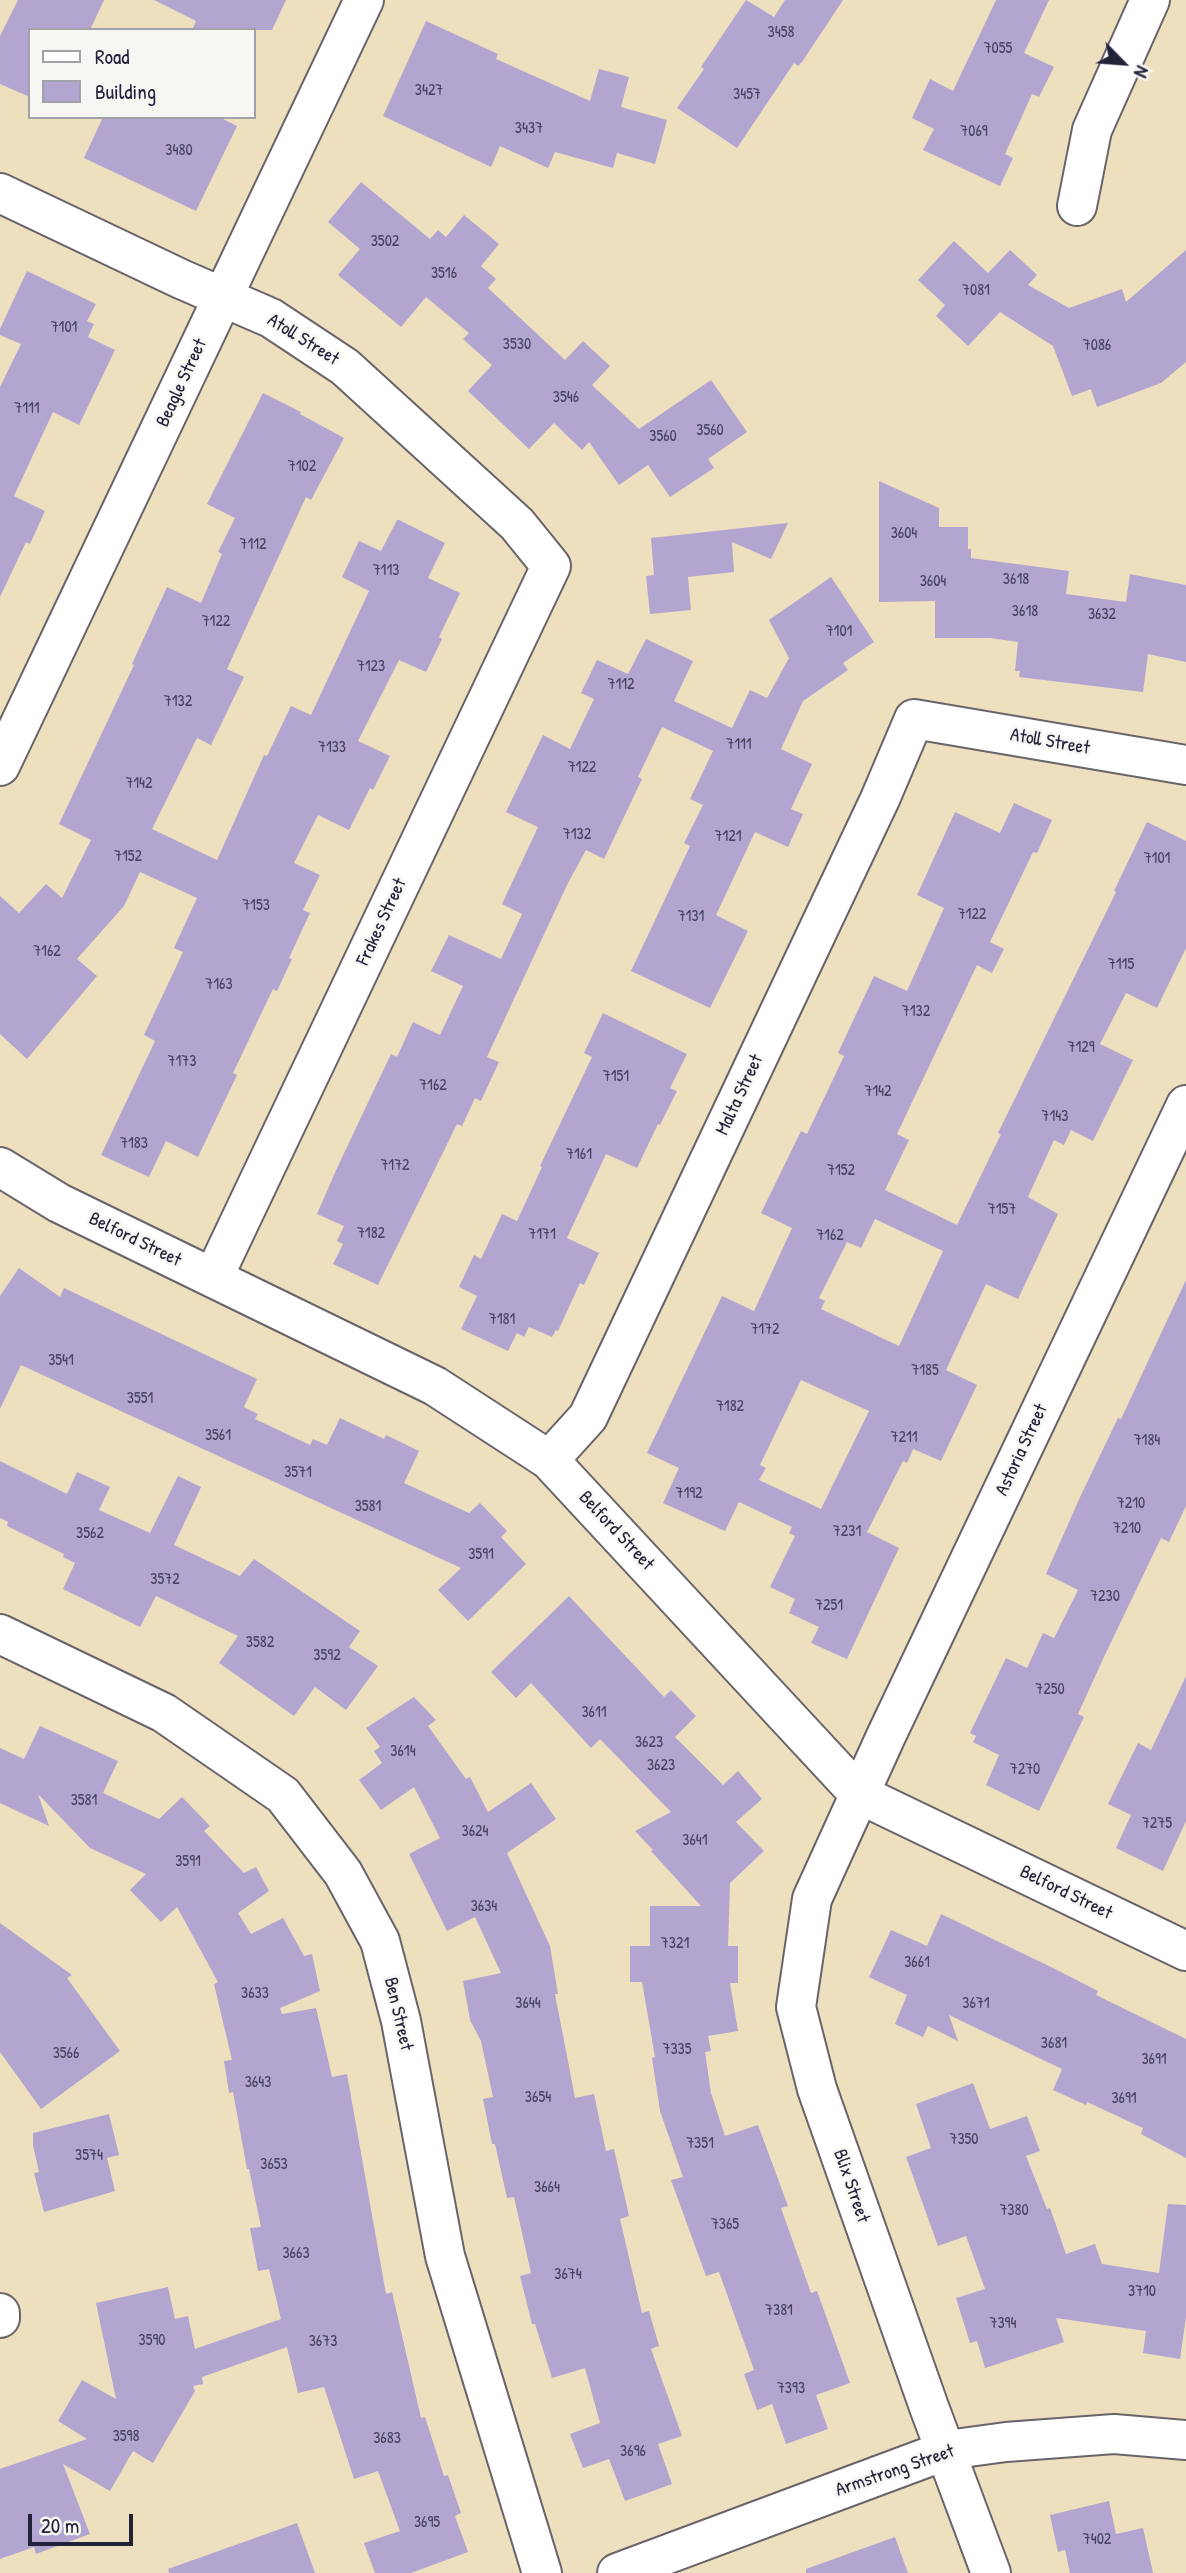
<!DOCTYPE html>
<style>
body{margin:0}
#map{position:relative;width:1186px;height:2573px;overflow:hidden;background:#eedfbf;font-family:"Patrick Hand",sans-serif}
canvas{display:block}
.legend{position:absolute;left:28px;top:28px;width:228px;height:91px;box-sizing:border-box;background:#f6f6f2;border:2px solid #a1a1a9;margin:0;padding:9px 12px;list-style:none;font-size:21px;color:#22223b}
.legend li{display:flex;align-items:center;gap:14px;height:35px}
.legend b{width:35px;border:2px solid #a1a1a9}
.north{position:absolute;left:1088px;top:28px;width:70px;height:70px;-webkit-text-stroke:5px #f6f6f2;paint-order:stroke;rotate:115deg;font-size:19px;font-weight:700;line-height:28px;text-align:center;color:#22223b}
.north::after{content:'';display:block;margin:auto;width:24px;height:32px;background:#22223b;clip-path:polygon(50% 0,100% 100%,50% 72%,0 100%)}
.scale{position:absolute;left:28px;top:2514px;width:105px;height:32px;box-sizing:border-box;border:4px solid #22223b;border-top:0;padding-left:9px;font-size:21px;line-height:24px;white-space:nowrap;color:#22223b;-webkit-text-stroke:5px #f6f6f2;paint-order:stroke}
</style>
<div id="map">
<canvas width="1186" height="2573"></canvas>
<ul class="legend">
<li><b style="height:9px;background:#fff"></b>Road</li>
<li><b style="height:19px;background:#b2a6d0"></b>Building</li>
</ul>
<div class="north">N</div>
<div class="scale">20 m</div>
</div>
<script>
const context = document.querySelector('canvas').getContext('2d');
context.lineJoin = 'round';
function fillPath(path, color) { context.fillStyle = color; context.fill(path, 'evenodd'); }
function trace(path, color, width, dash) { context.strokeStyle = color; context.lineWidth = width; context.lineCap = dash ? 'butt' : 'round'; context.setLineDash(dash || []); context.stroke(path); }
function label(font, color, halo, rows, align = 'center') {
  context.font = font + ' "Patrick Hand",sans-serif'; context.lineWidth = 5; context.setLineDash([]); context.textBaseline = 'middle'; context.strokeStyle = halo; context.fillStyle = color; for (const [text, x, y, turn = 0] of rows) {
    context.save(); context.translate(x, y); context.rotate((+turn || 0) * Math.PI / 180); context.textAlign = isNaN(turn) ? turn : align; if (halo) context.strokeText(text, 0, 0); context.fillText(text, 0, 0); context.restore();
  }
}
const building = new Path2D(`
 M18,0H104L90,30H30V97L0,84V36Z
 M154,0H286L272,30H192L196,21Z
 M746,0L774,17L785,0H843L802,62L798,66L794,63L737,148L677,108L704,69L701,67Z
 M996,0H1049L1024,53L1054,67L1039,97L1032,94L1005,154L1013,158L1000,186L923,150L934,129L912,118L930,79L953,91Z
 M426,21L498,54L496,59L590,101L599,69L629,77L621,107L667,120L655,164L617,153L613,168L555,152L548,168L500,146L491,167L383,116Z
 M103,117H219L237,126L196,211L84,158Z
 M361,182L430,239L438,230L446,237L464,215L499,244L481,266L496,279L488,288L565,360L583,341L610,366L592,385L639,429L711,380L747,432L708,459L714,468L670,497L648,465L619,485L589,442L582,450L554,423L529,449L468,391L492,365L463,339L469,333L426,297L401,327L338,275L360,249L328,222Z
 M954,241L988,273L1010,250L1037,275L1028,285L1069,308L1122,289L1126,302L1186,250V362L1161,383L1097,407L1091,389L1072,396L1053,346L1000,312L968,346L936,316L945,305L918,280Z
 M27,271L96,304L87,321L94,324L88,337L115,350L79,425L53,412L14,496L45,511L30,544L26,542L0,597V387L21,344L0,335V329Z
 M263,393L301,412L300,414L344,438L311,500L306,497L227,669L244,677L211,745L197,738L152,829L217,860L264,755L267,756L291,706L311,715L369,591L342,577L359,541L381,551L397,520H399L445,543L428,578L460,593L439,637L442,639L426,672L399,660L358,741L390,756L373,790L370,788L349,830L318,815L294,863L320,875L303,910L310,913L289,958L292,959L277,991L273,989L233,1073L237,1075L198,1157L166,1141L149,1177L101,1155L155,1041L144,1035L183,952L174,948L197,898L140,872L124,906L77,959L97,976L27,1059L0,1034V896L19,913L46,884L62,898L91,840L59,824L134,665L132,664L167,587L201,603L222,554L218,552L235,518L207,504Z
 M879,481L939,508V527H968V549H971V558L1069,571L1066,594L1126,602L1130,574L1186,585V662L1148,654L1143,692L1019,677L1020,671H1015L1018,642L990,638H935V601L879,602Z
 M788,523L771,559L732,542L734,572L688,577L691,610L650,614L646,576L654,575L651,538Z
 M831,577L874,642L843,663L848,670L803,701L781,749L812,764L791,809L803,814L788,847L755,832L716,915L748,931L710,1008L631,971L690,846L684,843L703,805L690,799L713,751L662,727L638,777L642,779L604,859L586,850L567,885L487,1057L499,1062L481,1101L475,1098L462,1126L457,1124L378,1285L333,1264L343,1244L337,1241L344,1226L317,1214L337,1168L391,1054L397,1057L413,1022L440,1035L463,986L431,971L449,935L501,959L522,914L502,904L538,827L506,812L543,735L570,749L594,699L581,693L597,660L628,674L646,639L693,661L674,701L732,728L750,690L767,698L789,658L769,620Z
 M1014,803L1052,820L1037,853L1033,852L990,942L1004,949L992,973L977,965L897,1134L909,1140L885,1190L957,1225L1001,1134L998,1133L1116,892L1114,891L1147,822L1186,841V948L1157,1008L1126,993L1100,1044L1133,1060L1093,1141L1071,1130L1064,1145L1054,1140L1028,1197L1058,1214L1018,1299L986,1284L958,1344L946,1370L977,1385L941,1461L913,1449L907,1463L903,1461L867,1532L899,1548L847,1659L811,1643L819,1627L789,1613L795,1599L770,1587L795,1536L789,1533L792,1527L739,1502L725,1531L663,1503L679,1468L647,1453L722,1296L754,1311L792,1228L761,1213L801,1131L807,1134L844,1056L838,1053L874,976L907,991L944,908L917,895L955,812L1000,833ZM875,1219L943,1251L899,1346L821,1309L825,1301L819,1298L847,1242L861,1248ZM801,1380L869,1411L821,1509L759,1480L766,1468L760,1465Z
 M603,1013L687,1054L670,1088L677,1091L660,1125L658,1124L637,1168L606,1154L567,1238L599,1253L584,1285L580,1283L558,1331L556,1330L552,1337L529,1327L524,1337L517,1333L508,1351L461,1329L477,1296L459,1287L474,1255L481,1259L502,1214L517,1221L542,1167L540,1166L592,1057L584,1053Z
 M19,1268L60,1297L64,1288L257,1379L244,1407L258,1414L255,1419L310,1445L313,1439L327,1445L340,1418L384,1439L386,1435L419,1451L404,1483L469,1513L480,1503L507,1531L501,1537L526,1564L468,1621L438,1590L461,1568L21,1365L0,1409V1296Z
 M1186,1280V1506L1169,1542L1161,1538L1103,1659L1078,1714L1084,1717L1039,1811L986,1785L999,1755L973,1742L976,1736L970,1733L1006,1658L1027,1668L1043,1633L1054,1638L1078,1590L1046,1574L1081,1495L1118,1418L1121,1419Z
 M0,1461L67,1494L77,1472L110,1487L99,1510L150,1533L178,1476L201,1487L174,1545L240,1576L254,1559L360,1631L349,1647L378,1666L346,1710L315,1687L294,1716L219,1663L238,1636L156,1596L140,1627L63,1589L75,1563L63,1557L64,1554L7,1526L8,1522L0,1518Z
 M569,1596L664,1697L671,1690L696,1716L675,1737L723,1785L738,1771L762,1799L736,1822L764,1851L730,1883L728,1946H738V1983H730L738,2031L708,2036L711,2051L705,2052L711,2093L725,2136L758,2125L788,2206L781,2208L811,2293L817,2291L850,2383L816,2395L828,2429L786,2444L772,2404L757,2410L744,2374L754,2370L719,2272L706,2276L671,2180L683,2177L660,2111L652,2058L655,2057L642,1982H630V1946H650V1906H701L651,1851L653,1850L635,1831L671,1812L600,1739L591,1748L531,1683L516,1698L491,1672Z
 M1186,1676V1821L1163,1871L1116,1848L1131,1815L1108,1804L1138,1743L1151,1750Z
 M414,1697L436,1720L428,1726L466,1779L470,1777L488,1812L531,1783L556,1819L507,1853L550,1946L558,1994H555L575,2098L594,2094L606,2151L614,2149L629,2216L620,2219L642,2313L649,2311L659,2346L651,2349L682,2436L658,2444L672,2484L625,2501L609,2459L583,2468L570,2434L600,2423L585,2368L552,2378L535,2324H532L520,2276L531,2273L514,2197L507,2198L495,2144H492L483,2099L493,2097L481,2041L470,2020L463,1981L501,1973L475,1917L447,1931L409,1854L440,1838L414,1787L381,1810L359,1780L382,1763L374,1751L380,1747L366,1728Z
 M40,1726L118,1761L103,1793L159,1819L182,1797L210,1826L204,1831L244,1873L256,1867L269,1891L238,1913L251,1934L283,1918L304,1956L312,1954L320,1991L280,2008L282,2014L316,2008L332,2077L347,2074L386,2294L392,2292L421,2418L425,2417L444,2476L448,2475L461,2513L455,2516L468,2552L411,2573H375L364,2543L400,2531L378,2471L354,2479L324,2387L298,2393L287,2347L202,2377L203,2384L193,2386L195,2391L153,2463L133,2451L110,2491L63,2464L90,2534L36,2554L34,2547L0,2559V2469L87,2439L58,2421L82,2380L116,2399L96,2303L168,2287L175,2319L188,2316L195,2349L281,2319L269,2269L258,2271L250,2228L261,2227L249,2169H247L233,2092L229,2093L224,2061L232,2060L214,1984L218,1982L177,1907L161,1922L130,1890L146,1874L90,1848L38,1794L49,1826L0,1803V1748L24,1759Z
 M941,1914L1053,1968L1098,1991L1096,1995L1186,2039V2158L1141,2134L1143,2128L1087,2102L1086,2105L1053,2090L1062,2069L949,2015L958,2041L928,2026L923,2037L895,2024L907,1995L869,1977L891,1930L927,1946Z
 M0,1923L72,1975L67,1978L120,2051L41,2109L0,2052Z
 M973,2083L990,2129L1027,2116L1040,2151L1026,2156L1047,2209L1050,2208L1066,2254L1095,2244L1102,2264L1159,2273L1168,2204L1186,2205V2317L1180,2359L1143,2353L1146,2331L1056,2318L1064,2342L985,2368L977,2341L970,2343L956,2298L985,2289L966,2236L938,2246L906,2157L931,2148L916,2104Z
 M109,2114L119,2155L107,2158L115,2191L44,2212L34,2173L39,2172L33,2145V2133Z
 M1109,2501L1116,2534L1143,2528L1153,2573H1070L1065,2550L1058,2552L1050,2515Z
 M297,2523L315,2573H169L168,2569Z
 M895,2537L908,2573H806V2569Z`);
const minor = new Path2D(`
 M0,193L181,279L271,318L345,367L517,524L551,566L213,1278
 M1077,206L1092,130L1150,0
 M0,1167L59,1203L435,1386L549,1460L859,1794L1186,1951
 M549,1460L588,1417L880,799L914,719L1186,765
 M0,1634L164,1713L283,1795L343,1873L380,1941L401,2021L445,2256L542,2573
 M0,2313V2318
 M617,2573L947,2450L1006,2442L1114,2434L1186,2440
 M991,2573L929,2407L817,2089L796,2007L812,1899L886,1736L1186,1105`);
const tertiary = new Path2D(`
 M0,766L364,0`);
const numberNames = [
 ["3458",781,33],
 ["7055",998,49],
 ["3427",429,91],
 ["3457",747,95],
 ["3437",529,129],
 ["7069",974,132],
 ["3480",179,151],
 ["3502",385,242],
 ["3516",444,274],
 ["7081",976,291],
 ["7101",64,328],
 ["3530",517,345],
 ["7086",1097,346],
 ["3546",566,398],
 ["7111",27,409],
 ["3560",710,431],
 ["3560",663,437],
 ["7102",302,467],
 ["3604",904,534],
 ["7112",253,545],
 ["7113",386,571],
 ["3618",1016,580],
 ["3604",933,582],
 ["3618",1025,612],
 ["3632",1102,615],
 ["7122",216,622],
 ["7101",839,632],
 ["7123",371,667],
 ["7112",621,685],
 ["7132",178,702],
 ["7111",739,745],
 ["7133",332,748],
 ["7122",582,768],
 ["7142",139,784],
 ["7132",577,835],
 ["7121",728,837],
 ["7152",128,857],
 ["7101",1157,859],
 ["7153",256,906],
 ["7122",972,915],
 ["7131",691,917],
 ["7162",47,952],
 ["7115",1121,965],
 ["7163",219,985],
 ["7132",916,1012],
 ["7129",1081,1048],
 ["7173",182,1062],
 ["7151",616,1077],
 ["7162",433,1086],
 ["7142",878,1092],
 ["7143",1055,1117],
 ["7183",134,1144],
 ["7161",579,1155],
 ["7172",395,1166],
 ["7152",841,1171],
 ["7157",1002,1210],
 ["7182",371,1234],
 ["7171",542,1235],
 ["7162",830,1236],
 ["7181",502,1320],
 ["7172",765,1330],
 ["3541",61,1361],
 ["7185",925,1371],
 ["3551",140,1399],
 ["7182",730,1407],
 ["3561",218,1436],
 ["7211",904,1438],
 ["7184",1147,1441],
 ["3571",298,1473],
 ["7192",689,1494],
 ["7210",1131,1504],
 ["3581",368,1507],
 ["7210",1127,1529],
 ["7231",847,1532],
 ["3562",90,1534],
 ["3591",481,1555],
 ["3572",165,1580],
 ["7230",1105,1597],
 ["7251",829,1606],
 ["3582",260,1643],
 ["3592",327,1656],
 ["7250",1050,1690],
 ["3611",594,1713],
 ["3623",649,1743],
 ["3614",403,1752],
 ["3623",661,1766],
 ["7270",1025,1770],
 ["3581",84,1801],
 ["7275",1157,1824],
 ["3624",475,1832],
 ["3641",695,1841],
 ["3591",188,1862],
 ["3634",484,1907],
 ["7321",675,1944],
 ["3661",917,1963],
 ["3633",255,1994],
 ["3644",528,2004],
 ["3671",976,2004],
 ["3681",1054,2044],
 ["7335",677,2050],
 ["3566",66,2054],
 ["3691",1154,2060],
 ["3643",258,2083],
 ["3654",538,2098],
 ["3691",1124,2099],
 ["7350",964,2140],
 ["7351",700,2144],
 ["3574",89,2156],
 ["3653",274,2165],
 ["3664",547,2188],
 ["7380",1014,2211],
 ["7365",725,2225],
 ["3663",296,2254],
 ["3674",568,2275],
 ["3710",1142,2292],
 ["7381",779,2311],
 ["7394",1003,2324],
 ["3590",152,2341],
 ["3673",323,2342],
 ["7393",791,2389],
 ["3598",126,2437],
 ["3683",387,2439],
 ["3696",633,2452],
 ["3695",427,2523],
 ["7402",1097,2540]
];
const streetNames = [
 ["Atoll Street",303,340,32],
 ["Beagle Street",182,383,-65],
 ["Atoll Street",1050,742,10],
 ["Frakes Street",382,922,-65],
 ["Malta Street",740,1095,-65],
 ["Belford Street",135,1240,26],
 ["Astoria Street",1022,1450,-65],
 ["Belford Street",616,1531,47],
 ["Belford Street",1066,1893,26],
 ["Ben Street",398,2014,77],
 ["Blix Street",851,2186,71],
 ["Armstrong Street",895,2471,-19]
];
fillPath(building, '#b2a6d0');
trace(minor, '#696469', 42);
trace(tertiary, '#696469', 42);
trace(minor, '#fff', 38);
trace(tertiary, '#fff', 38);
label('16px', '#464360', null, numberNames);
label('19px', '#22223b', '#f6f6f2', streetNames);
</script>
